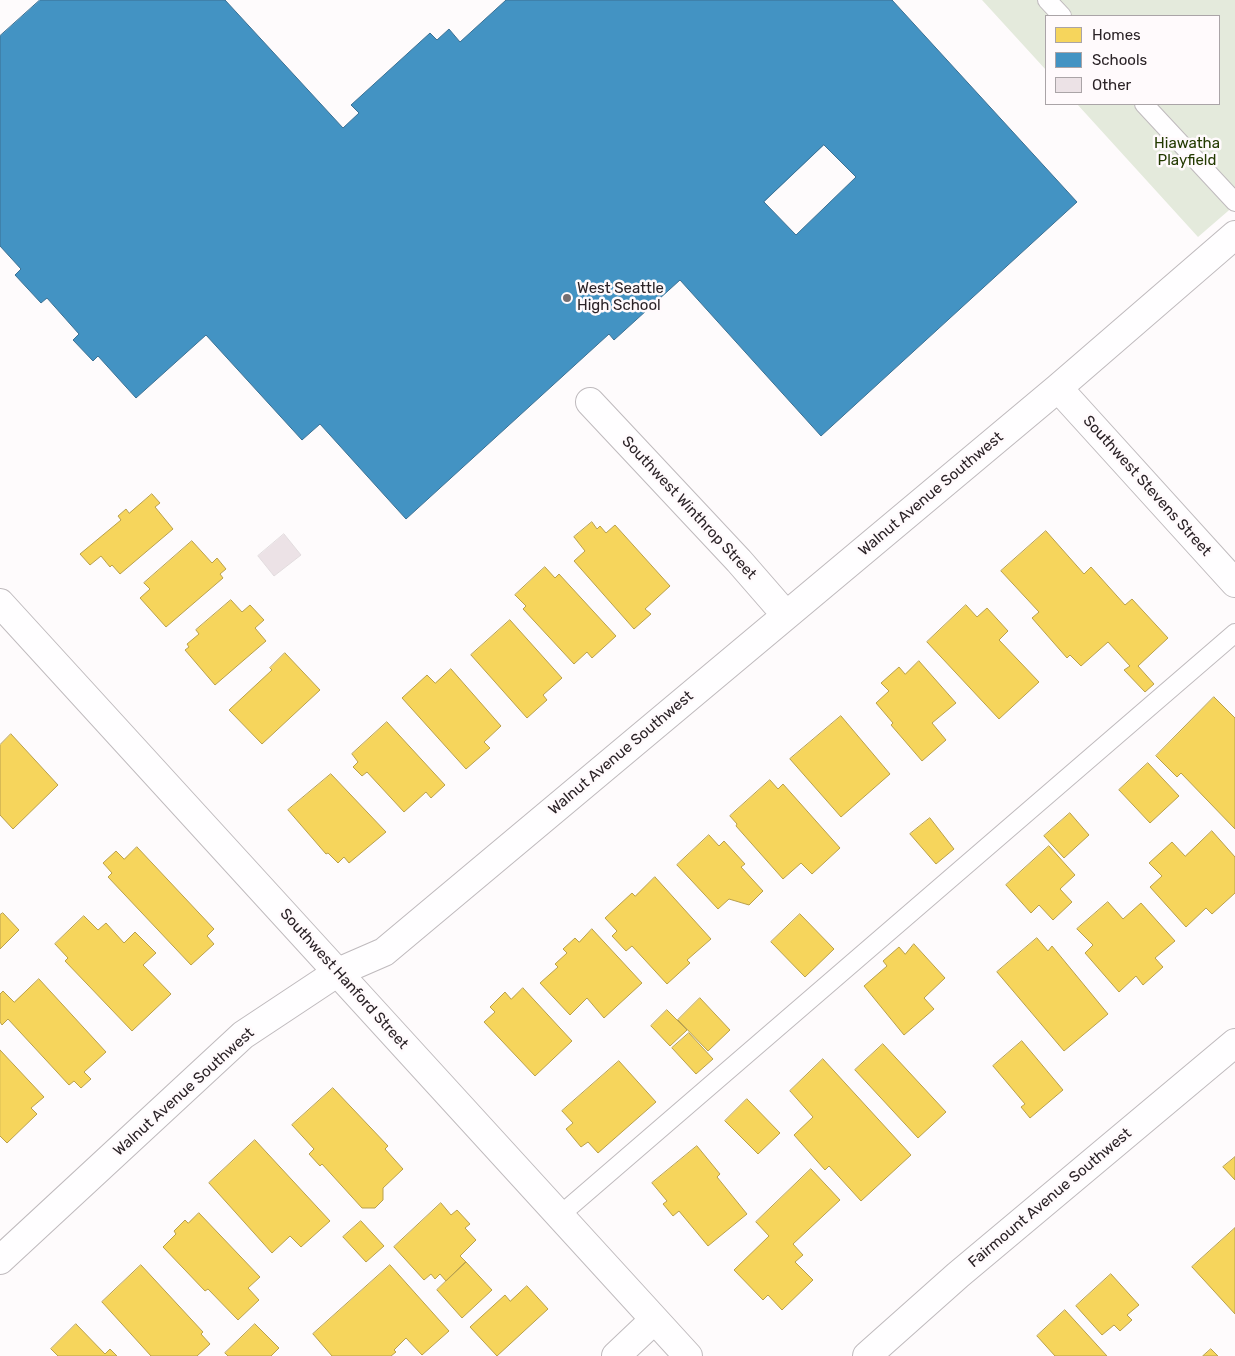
<!DOCTYPE html>
<style>
body{margin:0}
#map{position:relative;width:1235px;height:1356px;overflow:hidden;background:#fefbfc;font-family:Rubik,sans-serif}
canvas{display:block}
.legend{position:absolute;left:1045px;top:15px;width:175px;height:90px;box-sizing:border-box;background:#fffafc;border:1px solid #aaa4a7;margin:0;padding:6px 9px;list-style:none;font-size:15px;color:#2b2327}
.legend li{display:flex;align-items:center;gap:10px;height:25px}
.legend b{width:25px;border:1px solid #aaa4a7}
</style>
<div id="map">
<canvas width="1235" height="1356"></canvas>
<ul class="legend">
<li><b style="height:14px;background:#f6d55c"></b>Homes</li>
<li><b style="height:14px;background:#4393c3"></b>Schools</li>
<li><b style="height:14px;background:#ece2e6"></b>Other</li>
</ul>
</div>
<script>
const context = document.querySelector('canvas').getContext('2d');
context.lineJoin = 'round';
function fillPath(path, color) { context.fillStyle = color; context.fill(path, 'evenodd'); }
function trace(path, color, width, dash) { context.strokeStyle = color; context.lineWidth = width; context.lineCap = dash ? 'butt' : 'round'; context.setLineDash(dash || []); context.stroke(path); }
function label(font, color, halo, rows, align = 'center') {
  context.font = font + ' Rubik,sans-serif'; context.lineWidth = 5; context.setLineDash([]); context.textBaseline = 'middle'; context.strokeStyle = halo; context.fillStyle = color; for (const [text, x, y, turn = 0] of rows) {
    context.save(); context.translate(x, y); context.rotate((+turn || 0) * Math.PI / 180); context.textAlign = isNaN(turn) ? turn : align; if (halo) context.strokeText(text, 0, 0); context.fillText(text, 0, 0); context.restore();
  }
}
const green = new Path2D(`
 M982,0H1235V205L1198,237L1077,104H1219V16H1046V70Z`);
const homes = new Path2D(`
 M152,494L160,503L155,507L173,529L120,574L112,565L110,567L101,556L90,565L80,554L121,520L118,516L126,509L129,513Z
 M592,522L597,529L600,526L606,533L615,525L670,586L645,609L651,614L634,629L574,561L585,551L574,537Z
 M1046,531L1084,574L1091,567L1125,605L1132,599L1168,638L1138,666L1154,684L1145,692L1124,670L1130,666L1108,642L1081,666L1070,655L1067,658L1032,618L1039,612L1001,571Z
 M192,541L212,563L217,558L226,569L220,574L223,578L166,627L140,598L150,589L144,583Z
 M545,567L555,578L559,574L616,636L592,658L587,652L574,664L523,609L526,606L515,595Z
 M231,600L242,612L250,605L264,620L255,628L266,641L215,685L185,650L189,647L187,644L199,634L196,630Z
 M966,605L977,617L987,608L1008,631L999,640L1039,682L999,719L927,642Z
 M510,620L562,678L543,695L547,700L527,718L471,655Z
 M285,653L320,690L262,744L229,710L272,670L270,668Z
 M919,661L956,703L932,723L946,740L922,761L891,725L893,723L876,703L889,691L881,683L899,667L905,674Z
 M451,669L501,726L484,742L490,748L466,769L402,698L427,675L435,683Z
 M1214,697L1235,718V829L1181,773L1177,777L1156,756Z
 M841,716L890,774L841,817L790,759Z
 M387,722L445,785L431,798L426,792L404,812L367,772L362,776L353,767L358,762L352,754Z
 M11,734L58,785L13,829L0,815V745Z
 M1148,763L1179,796L1150,823L1119,790Z
 M331,774L386,832L349,863L344,857L338,863L328,853L326,854L288,810Z
 M770,780L778,789L783,784L840,848L812,874L801,863L783,879L736,826L737,824L730,816Z
 M1070,813L1089,835L1064,858L1044,836Z
 M930,818L954,849L936,864L910,834Z
 M1212,831L1235,857V893L1212,914L1206,908L1186,927L1150,887L1162,876L1149,863L1172,842L1185,856Z
 M709,835L719,846L724,841L745,864L741,867L763,891L749,905L729,899L718,909L677,865Z
 M1049,846L1075,875L1060,889L1072,902L1053,920L1039,905L1031,913L1006,885Z
 M137,847L214,929L207,936L214,944L191,965L108,877L112,873L103,863L116,851L124,859Z
 M655,877L711,939L687,960L690,963L667,984L632,946L626,951L612,936L617,931L605,918L632,893L635,896Z
 M1108,902L1123,919L1141,903L1175,941L1155,958L1163,967L1143,985L1136,976L1119,992L1085,953L1093,945L1077,929Z
 M3,913L19,930L0,949V915Z
 M800,914L834,949L805,977L771,942Z
 M84,916L98,930L106,923L124,943L135,932L156,953L143,965L171,994L132,1031L65,961L68,958L55,944Z
 M592,929L642,983L604,1018L587,998L570,1015L540,983L558,967L555,964L567,953L563,949L575,938L579,942Z
 M1037,938L1048,951L1052,946L1108,1014L1064,1051L997,972Z
 M914,944L945,978L924,998L934,1009L904,1035L864,986L887,966L883,961L899,947L905,954Z
 M39,979L106,1052L84,1072L91,1079L81,1088L74,1081L69,1085L8,1019L2,1025L0,1022V994L3,991L14,1002Z
 M523,988L572,1041L535,1076L484,1022L495,1012L490,1007L505,992L511,999Z
 M700,998L730,1030L708,1051L678,1020Z
 M667,1010L687,1030L670,1046L651,1026Z
 M689,1033L713,1059L696,1074L672,1048Z
 M1022,1041L1063,1090L1030,1118L1021,1107L1025,1104L993,1066Z
 M883,1044L946,1112L918,1138L855,1070Z
 M0,1050L44,1097L31,1108L37,1114L7,1143L0,1136Z
 M823,1059L911,1155L861,1201L829,1166L825,1170L794,1135L813,1117L790,1091Z
 M619,1061L656,1102L598,1153L588,1142L581,1147L566,1129L573,1123L562,1111Z
 M333,1088L388,1146L385,1149L403,1169L383,1188V1200L375,1208H362L322,1164L320,1166L309,1154L314,1149L292,1125Z
 M747,1099L780,1133L758,1154L725,1121Z
 M255,1140L330,1221L301,1247L290,1236L272,1253L209,1183Z
 M697,1146L720,1174L717,1177L747,1214L708,1246L679,1211L673,1216L663,1204L667,1201L652,1183Z
 M1235,1157V1180L1223,1167Z
 M811,1169L840,1200L793,1244L803,1255L795,1262L813,1280L782,1310L768,1295L763,1300L734,1270L769,1236L756,1222Z
 M441,1203L451,1215L457,1210L470,1224L465,1228L476,1240L460,1256L466,1262L446,1281L440,1274L435,1279L431,1274L424,1280L394,1247Z
 M199,1213L260,1277L248,1288L259,1300L238,1320L208,1289L205,1291L163,1247L176,1234L174,1231L185,1220L188,1223Z
 M361,1221L384,1246L366,1262L343,1237Z
 M1235,1228V1314L1192,1267Z
 M466,1262L492,1290L462,1318L437,1290Z
 M141,1265L203,1332L201,1334L210,1344L197,1356H151L102,1302Z
 M390,1265L449,1331L422,1355L406,1338L394,1350L396,1352L391,1356H332L313,1334Z
 M1111,1274L1139,1305L1127,1315L1132,1320L1120,1331L1114,1325L1102,1335L1076,1306Z
 M527,1286L548,1309L497,1356L470,1327L505,1295L510,1301Z
 M1065,1310L1107,1356H1055L1037,1336Z
 M76,1324L105,1354L110,1349L117,1356H58L51,1349Z
 M255,1324L279,1348L271,1356H228L225,1353Z
 M1211,1349L1218,1356H1203Z`);
const schools = new Path2D(`
 M40,0H225L343,128L359,113L351,105L430,33L437,40L449,29L460,42L506,0H892L1077,202L821,436L680,280L614,340L609,334L406,519L320,424L302,440L206,335L136,398L98,356L93,361L73,340L79,334L47,298L41,303L15,275L21,269L0,246V36ZM824,145L856,177L796,235L764,202Z`);
const building = new Path2D(`
 M284,534L301,555L274,576L258,556Z`);
const lane = new Path2D(`
 M1047,0L1062,16
 M1144,104L1235,202
 M559,1216L1235,633`);
const street = new Path2D(`
 M1058,388L1235,583
 M590,402L739,561L786,615
 M0,1260L243,1035L338,972L384,952L1058,388L1235,235
 M616,1356L654,1320
 M867,1356L958,1275L1235,1043`);
const secondary = new Path2D(`
 M0,603L688,1356`);
const markers = [
 [567,298,5,"#756f72"]
];
const parkNames = [
 ["Hiawatha",1187,144],
 ["Playfield",1187,161]
];
const poiNames = [
 ["West Seattle",577,289],
 ["High School",577,306]
];
const streetNames = [
 ["Southwest Stevens Street",1147,486,48],
 ["Walnut Avenue Southwest",931,494,-40],
 ["Southwest Winthrop Street",689,508,47],
 ["Walnut Avenue Southwest",621,753,-40],
 ["Southwest Hanford Street",344,979,48],
 ["Walnut Avenue Southwest",184,1092,-42],
 ["Fairmount Avenue Southwest",1050,1198,-40]
];
fillPath(green, '#e4eadc');
fillPath(homes, '#f6d55c');
trace(homes, '#b9a04c', 1);
fillPath(schools, '#4393c3');
trace(schools, '#3c7194', 1);
fillPath(building, '#ece2e6');
trace(building, '#e2dcde', 1);
trace(lane, '#bfbabd', 20);
trace(street, '#bfbabd', 30);
trace(secondary, '#bfbabd', 30);
trace(lane, '#fffeff', 18);
trace(street, '#fffeff', 28);
trace(secondary, '#fffeff', 28);
for (const [x, y, r, color] of markers) { const dot = new Path2D(); dot.arc(x, y, r, 0, 2 * Math.PI); context.fillStyle = color; context.fill(dot); trace(dot, '#fffafc', 2); }
label('15px', '#233a00', '#fffafc', parkNames);
label('15px', '#2b2327', '#fffafc', poiNames, 'left');
label('15px', '#2b2327', '#fffafc', streetNames);
</script>
